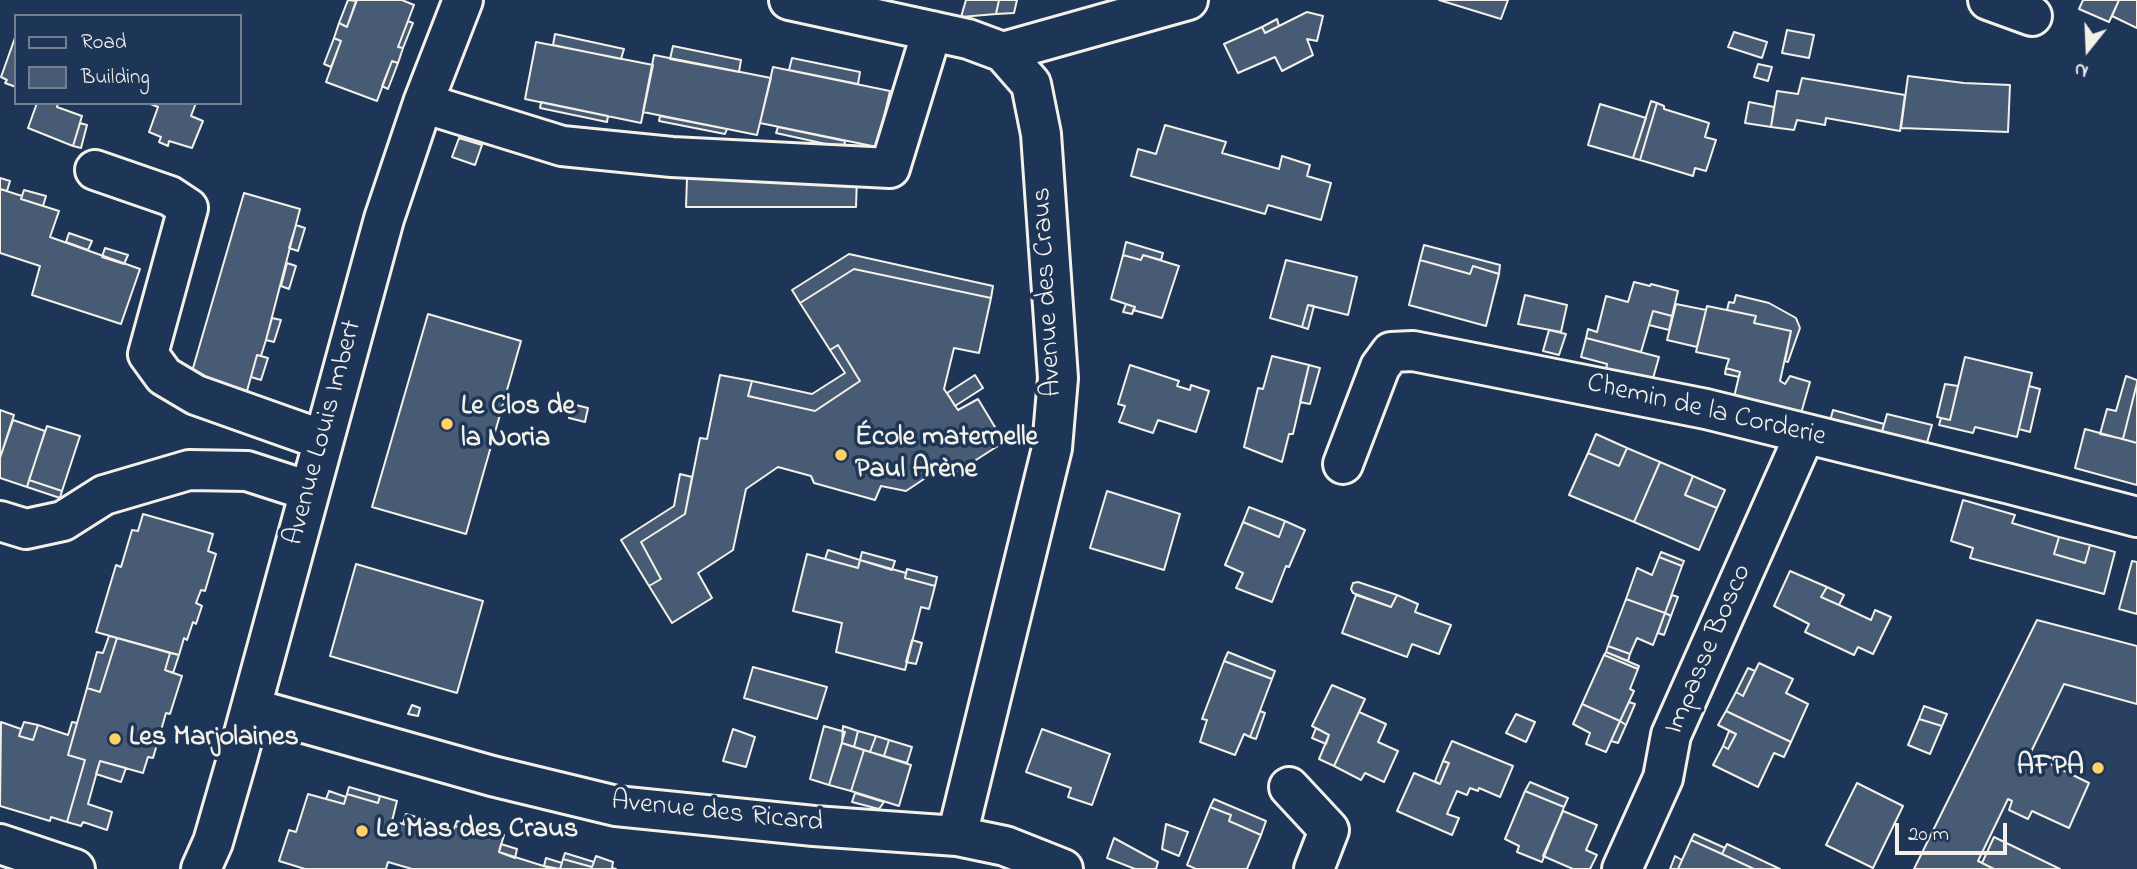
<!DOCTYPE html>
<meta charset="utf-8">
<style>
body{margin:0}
#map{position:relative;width:2137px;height:869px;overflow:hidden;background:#1d3557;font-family:"Indie Flower",sans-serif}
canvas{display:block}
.legend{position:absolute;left:14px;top:14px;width:228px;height:91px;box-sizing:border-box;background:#1d3557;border:2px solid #738091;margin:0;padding:9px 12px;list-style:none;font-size:21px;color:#f4f1e8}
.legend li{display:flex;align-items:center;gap:14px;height:35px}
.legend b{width:35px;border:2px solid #738091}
.north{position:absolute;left:2053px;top:14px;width:70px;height:70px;-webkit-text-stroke:5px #1d3557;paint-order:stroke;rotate:198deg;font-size:19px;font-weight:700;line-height:28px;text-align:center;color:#f4f1e8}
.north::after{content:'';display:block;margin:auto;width:24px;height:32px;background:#f4f1e8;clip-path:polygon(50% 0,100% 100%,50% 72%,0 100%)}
.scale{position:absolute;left:1895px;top:823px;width:112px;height:32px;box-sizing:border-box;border:4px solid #f4f1e8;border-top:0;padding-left:9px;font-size:21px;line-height:24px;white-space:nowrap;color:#f4f1e8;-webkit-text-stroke:5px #1d3557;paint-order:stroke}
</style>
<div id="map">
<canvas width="2137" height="869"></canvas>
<ul class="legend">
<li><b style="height:9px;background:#1d3557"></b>Road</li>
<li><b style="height:19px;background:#485b74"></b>Building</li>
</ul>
<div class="north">N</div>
<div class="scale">20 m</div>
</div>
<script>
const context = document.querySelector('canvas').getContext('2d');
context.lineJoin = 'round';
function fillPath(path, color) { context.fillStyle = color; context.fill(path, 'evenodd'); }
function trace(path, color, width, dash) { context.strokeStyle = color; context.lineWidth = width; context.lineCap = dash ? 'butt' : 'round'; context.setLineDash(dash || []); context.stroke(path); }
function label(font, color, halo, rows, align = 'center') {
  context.font = font + ' "Indie Flower",sans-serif'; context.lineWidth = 7; context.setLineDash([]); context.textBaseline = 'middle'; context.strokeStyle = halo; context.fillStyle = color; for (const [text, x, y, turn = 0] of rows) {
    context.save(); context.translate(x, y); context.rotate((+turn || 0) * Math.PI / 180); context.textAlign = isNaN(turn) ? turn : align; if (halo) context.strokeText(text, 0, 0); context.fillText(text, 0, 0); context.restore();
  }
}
const built = new Path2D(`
 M2064,684L2137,704V869H1994L1978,861L2008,799L2028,819L2032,811L2069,828L2089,783L2030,754Z`);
const building = new Path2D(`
 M348,0L356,1L347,27L339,23Z
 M357,0H402L414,5L398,47L403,48L398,63L392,61L377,101L326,82L341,41L334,38L339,23L347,27Z
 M966,0H999L996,14L961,17Z
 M999,0H1017L1014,13L996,14Z
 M1439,0H1508L1501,19Z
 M2083,0H2119L2109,22L2079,9Z
 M2119,0H2137V28L2112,16Z
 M1307,12L1323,16L1317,41L1307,39L1313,55L1282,71L1275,57L1238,73L1224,44L1262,27L1265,33Z
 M1277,19L1279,26L1265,33L1262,27Z
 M408,21L413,23L403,48L398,47Z
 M1787,30L1814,35L1809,58L1782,53Z
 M1734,32L1767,42L1762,58L1728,47Z
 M555,34L624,49L621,59L553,45Z
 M16,35V87L5,83L7,80L1,77Z
 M334,38L341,41L331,67L324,64Z
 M536,42L653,65L641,123L525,99Z
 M673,46L741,60L739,72L670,59Z
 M654,55L771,78L757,135L643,112Z
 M792,58L860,72L858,84L789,70Z
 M392,61L398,63L388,89L382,86Z
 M1758,64L1772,67L1768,81L1754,77Z
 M773,67L890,91L877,147L760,123Z
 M1908,76L1964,83L2010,85L2008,132L1901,128Z
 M1802,78L1905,95L1900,131L1826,118L1825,125L1797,120L1794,130L1771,127L1777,91L1798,94Z
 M1651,101L1657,103L1640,160L1633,158Z
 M541,102L608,116L607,122L540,108Z
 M1749,102L1774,107L1771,127L1745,123Z
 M37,103H58L57,107L82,116L73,146L28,128Z
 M148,103H196L191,116L203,121L192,148L169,141L168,146L159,142L161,137L149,132L158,107Z
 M1657,103L1664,106V109L1709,123L1705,137L1716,140L1706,171L1695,168L1693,176L1640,160Z
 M1600,104L1646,118L1633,158L1588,145Z
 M660,116L727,129L725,134L659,121Z
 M80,123L87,125L81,148L73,146Z
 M1165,125L1226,142L1222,153L1279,169L1282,156L1310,165L1307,176L1331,183L1321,220L1268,205L1265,214L1131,176L1138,149L1156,154Z
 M778,127L845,141L844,148L776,133Z
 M459,138L482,145L475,165L452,157Z
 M857,177L856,207H686L687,178Z
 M0,178L10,181L7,191L0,189Z
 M0,189L22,196L21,199L59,211L50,237L140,269L121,324L32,295L40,266L0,253Z
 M24,190L46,196L43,206L21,199Z
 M244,193L300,209L266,340L261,356L257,355L247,391L191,375Z
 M296,225L305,228L298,251L289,248Z
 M69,233L92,241L88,250L66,242Z
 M1126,242L1163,253L1161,260L1143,255L1141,260L1123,255Z
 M1424,245L1500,265L1499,274L1473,266L1470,274L1420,260Z
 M105,248L128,255L124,264L102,257Z
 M849,254L993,286L991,298L854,269L800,303L792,290Z
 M1123,255L1141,260L1143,255L1179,266L1162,318L1133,310L1135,307L1111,299Z
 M1286,260L1357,277L1348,315L1308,305L1302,327L1270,318Z
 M1420,260L1470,274L1473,266L1499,274L1486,326L1409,305Z
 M287,263L296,266L289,289L281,286Z
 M854,269L991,298L979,353L954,348L944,389L958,410L978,399L1004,442L948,478L942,467L906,491L881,486L875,500L814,483L811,476L778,467L746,489L733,550L698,573L712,598L672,623L649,586L661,579L641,542L685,514L700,438L707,439L720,375L752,381L748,396L815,411L860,381L838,345L830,350L800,303Z
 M1634,282L1650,286L1651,284L1678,291L1672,316L1653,311L1641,352L1586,338L1588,329L1597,332L1606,296L1628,302Z
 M1525,295L1567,305L1561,332L1518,324Z
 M1736,295L1769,303L1796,318L1800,328L1788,362L1785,361L1791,331L1754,323L1756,316L1727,310L1729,302L1734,303Z
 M1126,304L1135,307L1132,314L1123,312Z
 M1676,304L1706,310L1697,347L1667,340Z
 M1308,305L1314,306L1308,329L1302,327Z
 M1707,306L1756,316L1754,323L1791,331L1780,381L1785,384L1790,376L1810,382L1800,417L1733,401L1740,372L1726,368L1729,359L1696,352Z
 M1653,311L1672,316L1669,330L1649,325Z
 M428,314L521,341L466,534L372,507Z
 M272,318L281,320L274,342L266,340Z
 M1549,330L1566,334L1559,355L1543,351Z
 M1586,338L1659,357L1652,382L1606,370L1607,364L1581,357Z
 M838,345L860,381L815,411L748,396L752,381L812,394L845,373L830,350Z
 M257,355L268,358L261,380L251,377Z
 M1272,356L1309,365L1293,434H1289L1282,462L1244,447L1258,388L1263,389Z
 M1965,357L2032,373L2017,437L1975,427L1973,433L1939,425L1941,418L1950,420Z
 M1130,365L1179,381L1177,386L1190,390L1191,385L1209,391L1196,432L1158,420L1153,433L1119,422L1125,406L1118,404Z
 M1309,365L1320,368L1310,404L1300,402Z
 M1726,368L1740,372L1739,377L1725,374Z
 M975,375L983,388L955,406L947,393Z
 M2126,376L2137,380V383L2123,439L2100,434L2107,409L2116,411Z
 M2137,383V443L2123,439Z
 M1945,384L1958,386L1950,420L1937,417Z
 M2029,386L2040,389L2030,432L2019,429Z
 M572,404L588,408L585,422L569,418Z
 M0,410L14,415L0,458Z
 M1833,410L1884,424L1880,439L1829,425Z
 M1887,414L1932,425L1925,450L1880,439Z
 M13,420L45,431L27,487L0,478V458Z
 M47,426L80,436L62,491L29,480Z
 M2085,429L2137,443V485L2075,468Z
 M1596,434L1627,448L1619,466L1588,453Z
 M1627,448L1660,462L1634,522L1569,495L1588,453L1619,466Z
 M1660,462L1693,476L1685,495L1717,508L1699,550L1634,522Z
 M680,474L692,477L685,514L641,542L661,579L649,586L621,540L674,506Z
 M1693,476L1725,490L1717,508L1685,495Z
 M29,480L62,491L60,498L27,487Z
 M1107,491L1180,514L1164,570L1090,548Z
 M1963,500L2015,515L2012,523L2059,537L2054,554L2085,563L2090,545L2115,552L2104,594L1970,558L1973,548L1951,541Z
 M1249,507L1285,521L1279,537L1243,522Z
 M143,514L213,534L208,551L216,554L205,591L201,590L196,603L202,606L196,624L193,622L187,640L184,638L179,655L96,632L116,565L121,567L132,530L138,531Z
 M1285,521L1305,530L1289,567L1286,566L1272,602L1236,588L1243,573L1225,565L1243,522L1279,537Z
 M2059,537L2090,545L2085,563L2054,554Z
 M828,550L860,560L858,568L825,559Z
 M862,552L895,561L892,570L860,560Z
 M1661,552L1684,561L1682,566L1659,557Z
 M807,554L858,568L860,560L906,573L905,578L935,586L929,609L921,607L905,670L836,652L842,623L793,611Z
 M1659,557L1682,566L1665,613L1626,599L1637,568L1652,575Z
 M2132,561L2137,562V614L2119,609Z
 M356,564L483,601L457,693L330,656Z
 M907,569L937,577L935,586L905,578Z
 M1790,571L1827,587L1821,597L1839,605L1871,620L1875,610L1891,617L1873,654L1858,647L1854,655L1805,632L1809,624L1774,606Z
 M1358,582L1397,595L1391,607L1353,593L1351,589L1353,583Z
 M1827,587L1844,595L1839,605L1821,597Z
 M1356,595L1391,607L1397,595L1418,604L1415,612L1451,625L1439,654L1412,644L1407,657L1342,633Z
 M1672,595L1678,597L1671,616L1665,613Z
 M1626,599L1665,613L1653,645L1637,638L1630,654L1608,646Z
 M1665,613L1671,616L1664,635L1658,633Z
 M2037,620L2137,646V704L2064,684L2030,754L2089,783L2069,828L2032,811L2028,819L2009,810L2012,801L2008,799L1978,861L1994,869H1914Z
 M109,636L117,638L100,692L87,688L97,652L103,653Z
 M117,638L170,653L165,670L182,676L170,714L166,713L153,758L148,757L143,773L100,761L88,804L112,812L107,830L83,822L81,826L67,822L85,760L68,755L87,688L100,692Z
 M912,640L922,643L916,664L906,662Z
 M1608,646L1630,654L1628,661L1606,652Z
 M1228,652L1275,671L1272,679L1224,661Z
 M1606,652L1639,666L1638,669L1604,655Z
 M170,653L179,655L173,673L165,670Z
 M1604,655L1638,669L1630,689L1634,691L1620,721L1582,704Z
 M1224,661L1272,679L1250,737L1244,734L1235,755L1200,742L1207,720L1202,719Z
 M1759,663L1793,679L1786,693L1808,704L1791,742L1726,711L1736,692L1743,696Z
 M753,667L827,687L817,719L744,698Z
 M1748,668L1755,671L1743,696L1736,692Z
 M1332,685L1365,699L1334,766L1319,759L1329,735L1312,726Z
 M1629,702L1635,704L1626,725L1620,721Z
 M1582,704L1620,721L1606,752L1586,744L1590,733L1573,724Z
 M412,705L420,708L418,716L408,714Z
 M1924,706L1947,714L1942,726L1919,719Z
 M1260,711L1265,713L1256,739L1250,737Z
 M1726,711L1791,742L1784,757L1774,753L1758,787L1713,765L1723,746L1728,749L1736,734L1718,725Z
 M1359,712L1386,724L1378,742L1398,751L1384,782L1365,773L1361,780L1334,766Z
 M1516,714L1535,722L1526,742L1506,733Z
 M1919,719L1942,726L1930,754L1908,745Z
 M1620,721L1626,725L1618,743L1611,741Z
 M1,722L21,729L19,736L33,740L38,725L68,735L72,722L77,723L68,755L85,760L67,822L51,817L50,821L0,806Z
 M24,722L38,725L33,740L19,736Z
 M824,726L845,732L829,785L810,779Z
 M843,726L858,731L854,747L842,743Z
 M1316,728L1329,735L1326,744L1312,738Z
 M733,729L755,737L746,767L723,761Z
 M1042,729L1110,754L1092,805L1068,797L1071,788L1026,772Z
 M858,731L876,736L870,752L854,747Z
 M1729,731L1736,734L1728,749L1723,746Z
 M876,736L889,740L884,756L870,752Z
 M889,740L912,747L907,763L884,756Z
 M1452,741L1513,766L1500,797L1479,788L1478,791L1470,788L1467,795L1457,791L1447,814L1459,818L1452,835L1397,811L1414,773L1440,784L1449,763L1443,761Z
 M842,743L864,750L851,791L829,785Z
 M864,750L911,765L899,806L851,791Z
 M100,761L126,768L121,782L96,774Z
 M1443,761L1449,763L1440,784L1435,781Z
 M1530,782L1568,798L1564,807L1525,791Z
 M1857,783L1903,806L1873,868L1826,845Z
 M349,787L380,796L378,803L347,794Z
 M329,791L346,797L344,804L326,799Z
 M1525,791L1564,807L1542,862L1517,852L1519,846L1505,839Z
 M855,793L884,802L879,809L852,802Z
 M308,794L344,804L347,794L378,803L380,796L397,801L392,821L451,837L455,826L486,835L488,830L504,835L499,852L553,869H412L388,862L386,869H305L279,861L289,830L296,832Z
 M1214,799L1266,821L1261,835L1229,821L1231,815L1210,807Z
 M1210,807L1231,815L1229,821L1261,835L1247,869H1196L1187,865Z
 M1563,811L1597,825L1586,850L1597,855L1590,869H1573L1543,856Z
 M406,814L440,824L437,834L403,824Z
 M457,821L488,830L486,835L455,826Z
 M1166,824L1188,832L1179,856L1162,849Z
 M1694,834L1725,848L1722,854L1691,840Z
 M1994,837L2060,869H1994L1982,863Z
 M1114,838L1158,862L1156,869H1135L1107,858Z
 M1691,840L1722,854L1754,869H1678Z
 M501,844L517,849L515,858L499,852Z
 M1727,844L1780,869H1754L1722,854Z
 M565,853L594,862L592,867L563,859Z
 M596,856L613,862L612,868L616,869H560L563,859L592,867Z
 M1675,856L1682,860L1678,869H1670Z
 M546,858L562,863L560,869L544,866Z`);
const minor = new Path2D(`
 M789,0L968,39L1003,52L1031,84L1041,134L1058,378L1052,448L957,836
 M1988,0L2032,16
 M1003,52L1188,0
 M423,103L562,146L672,157L890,168L932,31
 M95,170L170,196L188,208L148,354L164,376L196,395L323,440
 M1343,464L1380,367L1391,352L1413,351L1706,409L2010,484L2137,517
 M0,521L26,529L63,521L104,495L189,470L247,471L309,491
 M251,708L492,776L616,806L814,826L957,836L1005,846L1063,869
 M1289,787L1329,830L1314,869
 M0,844L75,869
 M201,869L213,842L237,759L384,219L423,103L463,0
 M1622,869L1663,778L1671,735L1805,434`);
const markers = [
 [447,424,7,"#ffd166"],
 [841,455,7,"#ffd166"],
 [115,739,7,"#ffd166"],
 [2098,768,7,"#ffd166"],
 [362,831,7,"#ffd166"]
];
const streetNames = [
 ["Avenue des Craus",1049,292,-93],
 ["Chemin de la Corderie",1706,412,13],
 ["Avenue Louis Imbert",325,433,-75],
 ["Impasse Bosco",1710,650,-67],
 ["Avenue des Ricard",717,814,6]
];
const poiNames = [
 ["Le Clos de",461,408],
 ["la Noria",461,440],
 ["École maternelle",855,439],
 ["Paul Arène",855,471],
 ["Les Marjolaines",129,739],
 ["AFPA",2084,768,"right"],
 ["Le Mas des Craus",376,831]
];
fillPath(built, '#2a4060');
fillPath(building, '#485b74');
trace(building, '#f4f1e8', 2);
trace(minor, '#f4f1e8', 44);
trace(minor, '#1d3557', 38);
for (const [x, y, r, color] of markers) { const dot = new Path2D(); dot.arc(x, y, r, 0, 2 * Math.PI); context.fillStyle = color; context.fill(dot); trace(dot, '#1d3557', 2.5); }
label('28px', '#f4f1e8', '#1d3557', streetNames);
label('bold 28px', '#f4f1e8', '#1d3557', poiNames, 'left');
</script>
